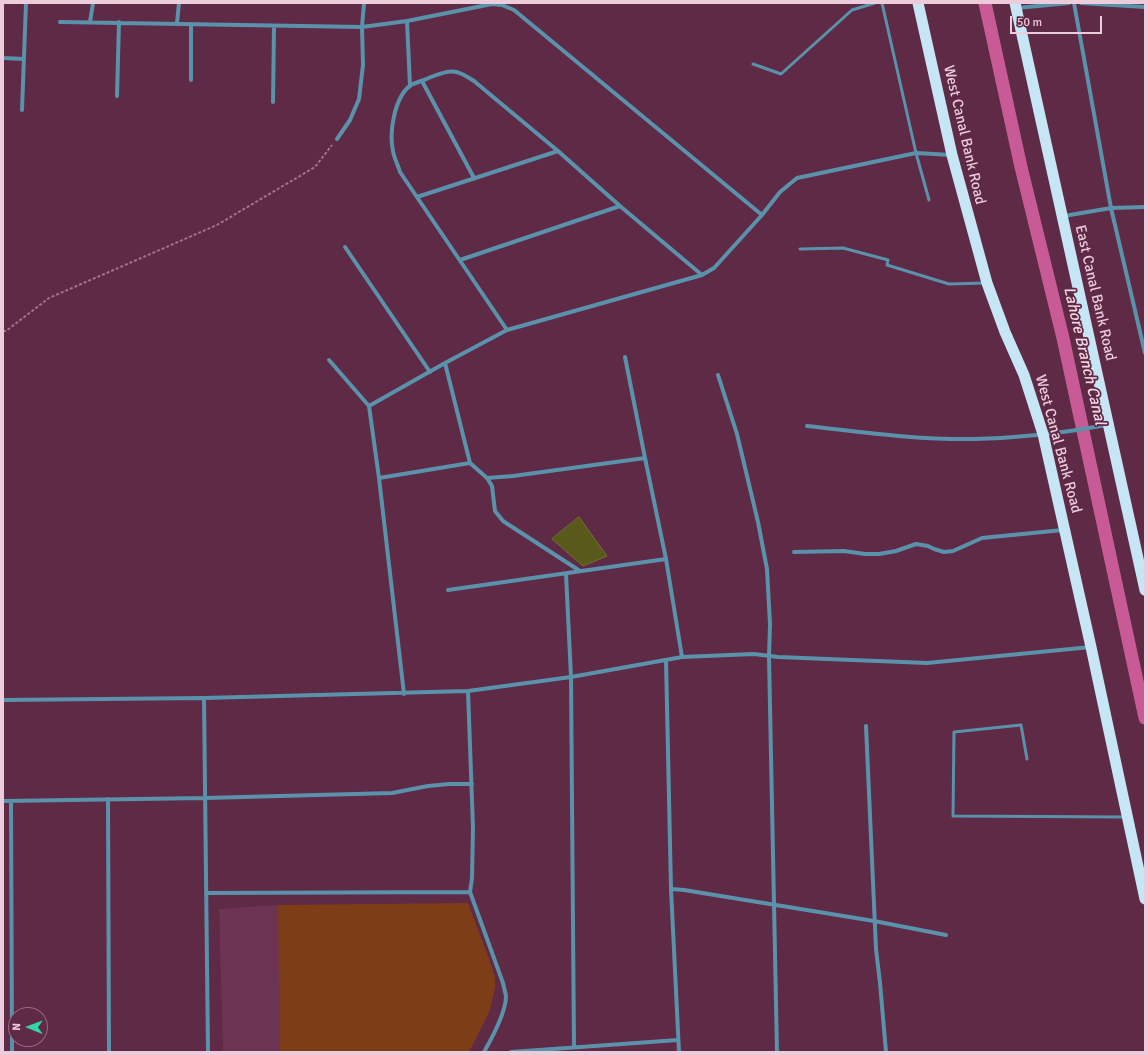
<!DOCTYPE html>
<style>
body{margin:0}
#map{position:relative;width:1148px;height:1055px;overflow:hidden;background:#5e2a45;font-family:Signika,sans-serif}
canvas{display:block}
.frame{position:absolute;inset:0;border:4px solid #eccbda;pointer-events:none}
.north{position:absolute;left:8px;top:1007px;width:40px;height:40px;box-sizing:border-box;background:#5e2a45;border:1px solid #976a81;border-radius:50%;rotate:271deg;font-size:11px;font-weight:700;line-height:16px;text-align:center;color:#eccbda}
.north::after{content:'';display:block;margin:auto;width:14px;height:18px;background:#34d4a8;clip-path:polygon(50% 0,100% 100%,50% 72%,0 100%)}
.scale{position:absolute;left:1010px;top:16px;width:92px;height:18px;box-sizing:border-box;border:2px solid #eccbda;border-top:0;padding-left:5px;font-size:12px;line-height:14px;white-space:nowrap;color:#eccbda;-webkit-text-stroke:3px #5e2a45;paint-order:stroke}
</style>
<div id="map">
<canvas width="1148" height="1055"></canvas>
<div class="frame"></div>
<div class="north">N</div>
<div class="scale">50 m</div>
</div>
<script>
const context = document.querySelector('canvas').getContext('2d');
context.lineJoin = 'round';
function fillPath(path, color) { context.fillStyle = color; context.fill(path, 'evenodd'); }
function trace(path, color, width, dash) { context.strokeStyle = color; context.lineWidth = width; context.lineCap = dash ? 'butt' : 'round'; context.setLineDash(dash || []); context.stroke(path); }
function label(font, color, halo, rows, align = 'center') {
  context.font = font + ' Signika,sans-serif'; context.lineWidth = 3.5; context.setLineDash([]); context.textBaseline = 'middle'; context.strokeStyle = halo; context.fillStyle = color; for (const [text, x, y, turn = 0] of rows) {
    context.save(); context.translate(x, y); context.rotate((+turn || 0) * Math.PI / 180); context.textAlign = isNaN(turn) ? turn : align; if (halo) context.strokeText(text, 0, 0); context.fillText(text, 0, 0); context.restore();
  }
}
const built = new Path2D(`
 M278,905L281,1052H223L219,909Z`);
const green = new Path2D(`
 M468,903L491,964L495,977V987L490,1010L469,1052H280L278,905Z`);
const canal = new Path2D(`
 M985,3L1021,167L1063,338L1145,718`);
const building = new Path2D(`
 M579,517L607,556L583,566L552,539Z`);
const path = new Path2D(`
 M3,331H6L49,298L217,225L315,167L332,145`);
const service = new Path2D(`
 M882,3L916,153L929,200
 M753,64L781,74L852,10L875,3
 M800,249L843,248L888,260L887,265L949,284L985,283
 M1027,759L1021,725L954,732L953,816L1125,817`);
const minor = new Path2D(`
 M1074,3L1111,208L1145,353
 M1081,3L1145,7
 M1017,8L1069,3
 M407,21L410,86
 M60,22L362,27L407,21L492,4L502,5L514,10L762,215
 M90,22L93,3
 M177,23L179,3
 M191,24V80
 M3,58L24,59
 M422,81L474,178
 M117,96L119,22
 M273,102L274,26
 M22,110L26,3
 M337,139L350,120L359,99L363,65L362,27L364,3
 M417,197L558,151
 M1064,216L1111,208L1145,207
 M345,247L430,372
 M460,260L620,206
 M507,330L400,172C398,165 394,158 393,151C389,133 394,97 411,85C417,82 425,80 431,77C451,69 456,69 474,81L558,151L620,206L702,275
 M625,357L645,458
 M329,360L369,406L379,478
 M445,363L470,463L487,478L492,486L495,511L503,521L580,571
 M718,375L737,434L758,522L767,569L770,624L769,657L777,1052
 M369,406L445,363L507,330L702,275L714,268L762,215L780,192L797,178L916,153L951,155
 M807,426C862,432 918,440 974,439C1018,438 1063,433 1107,425
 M487,478L513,476L645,458L666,559L682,657
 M794,552L844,551L865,554H879L896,551L916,544L928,546L934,549L944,552L953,551L982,538L1063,530
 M566,574L571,677L574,1047
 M448,590L666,559
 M666,660L671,889L679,1052
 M468,691L473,828L472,878L470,892L503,983C504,987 505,992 506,996C506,1012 492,1038 484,1052
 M404,694L379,478L470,463
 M204,698L208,1052
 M3,700L204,698L468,691L571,677L682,657L754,654L778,657L927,663L1091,647
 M866,726L876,949L880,983L886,1052
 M108,799L109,1052
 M3,801L205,798L392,793L428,786L449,784H472
 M11,801L12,1052
 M671,889L684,890L874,921L946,935
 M207,893L470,892
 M511,1052L678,1040`);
const trunk = new Path2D(`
 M918,3L952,155L987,283L1005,332L1024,375L1043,434L1091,647L1145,899
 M1015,3L1145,590`);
const streetNames = [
 ["West Canal Bank Road",964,135,77],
 ["East Canal Bank Road",1095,293,77],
 ["West Canal Bank Road",1058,444,75]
];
const waterNames = [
 ["Lahore Branch Canal",1084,356,77]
];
fillPath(built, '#6d3352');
fillPath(green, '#7d3e17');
trace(canal, '#c85b95', 13);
fillPath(building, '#59591a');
trace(building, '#707133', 1);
trace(path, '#a0748a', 2, [3, 2]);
trace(service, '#5b92ab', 3);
trace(minor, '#5b92ab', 4);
trace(trunk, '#c6e6f6', 11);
label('15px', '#eccbda', '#5e2a45', streetNames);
label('italic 16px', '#f5d8e5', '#5e2a45', waterNames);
</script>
